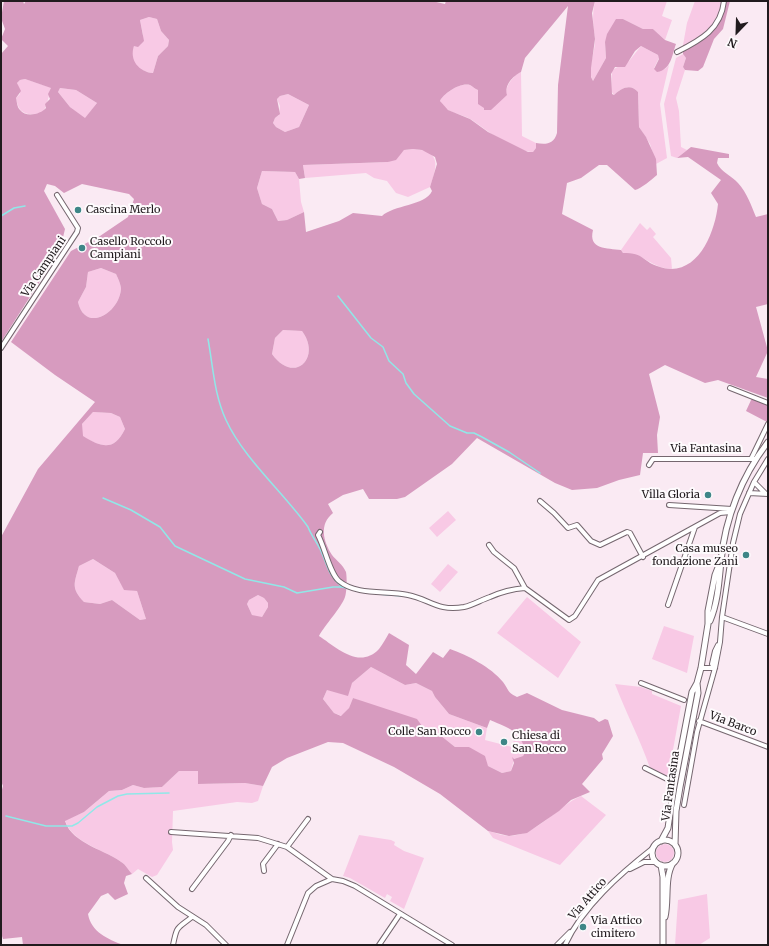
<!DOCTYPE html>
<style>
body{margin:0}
#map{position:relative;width:769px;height:946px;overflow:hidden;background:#faeaf3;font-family:Merriweather,serif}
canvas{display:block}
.frame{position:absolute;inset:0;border:2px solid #211b1e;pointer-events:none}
.north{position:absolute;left:717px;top:12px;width:40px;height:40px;-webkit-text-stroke:3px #fefbfd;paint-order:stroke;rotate:203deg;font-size:11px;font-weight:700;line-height:16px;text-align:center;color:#211b1e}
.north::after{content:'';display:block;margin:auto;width:14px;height:18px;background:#211b1e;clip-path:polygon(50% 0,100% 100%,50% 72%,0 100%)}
</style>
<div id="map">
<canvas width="769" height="946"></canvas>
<div class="frame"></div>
<div class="north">N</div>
</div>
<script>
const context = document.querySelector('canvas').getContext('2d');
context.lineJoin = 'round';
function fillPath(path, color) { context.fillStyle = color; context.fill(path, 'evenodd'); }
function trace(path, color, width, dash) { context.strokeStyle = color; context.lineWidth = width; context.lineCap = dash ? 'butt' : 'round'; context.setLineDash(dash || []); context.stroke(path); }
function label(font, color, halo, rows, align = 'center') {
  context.font = font + ' Merriweather,serif'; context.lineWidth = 4; context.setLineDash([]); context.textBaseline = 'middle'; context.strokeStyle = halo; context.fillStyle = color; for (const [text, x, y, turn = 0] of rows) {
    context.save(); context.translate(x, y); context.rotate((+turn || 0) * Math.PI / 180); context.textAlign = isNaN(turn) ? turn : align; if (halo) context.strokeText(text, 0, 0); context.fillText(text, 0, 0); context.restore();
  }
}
const green = new Path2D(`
 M595,1H667L662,16L672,20L665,40L653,29H643L623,19L605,42L606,58L593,81C586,68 596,52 595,38C593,24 592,15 595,1Z
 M695,1H721C719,23 706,42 683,45L687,23Z
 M149,17L157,19L161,31L169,40L168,46L158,56L153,73C142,72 130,64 132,52C133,45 139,40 143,35L140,20Z
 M641,46L658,55L659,58L654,68L665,69L669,65L660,104L667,158L656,164L650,144L639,127L638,92C631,83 621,88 614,95L611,91L612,70L629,61Z
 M683,54L686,58L683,67L685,70L676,98L679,111L681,147L687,150L677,158L671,156L664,104L676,58Z
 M521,72L522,136L536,143V148L533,152C513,152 488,131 472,120C461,113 446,114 440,101C443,94 460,82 470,85C472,86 475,89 478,90L479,104L506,91C508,83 514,75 521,72Z
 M25,79L52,88C48,96 48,104 43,112C28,117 18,114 16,98L20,94L17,83L20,80Z
 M60,88L76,90L97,103L85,119L70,107L58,92Z
 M288,94L309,105L299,127L285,132L276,127L273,123L275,118L279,115L280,106L277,99L280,96Z
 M413,149C442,151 437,166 430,187L408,197L396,193L387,181L374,178L366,173L305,178L303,165L388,162L404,150Z
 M262,171L295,172L299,179L301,202L304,212L287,220L278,221L272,209L262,204L257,188Z
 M640,223L647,230L650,227L656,234L653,237L671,258L672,269C650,268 645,253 623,253L621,250Z
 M101,268L116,274C118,278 121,285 121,289C119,314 85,333 78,302L86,287L88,272Z
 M283,330L302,331C322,358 294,385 272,354L275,338Z
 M93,412L111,413L120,417L125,429C114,452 101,447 82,436V424Z
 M448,511L456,520L437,537L429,528Z
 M93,559L115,573L124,589L137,591L146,619L140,620L112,600L100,604L84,602C71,588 74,584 79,566Z
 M448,564L458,572L440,592L431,584Z
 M258,595L264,598L268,603V607L262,617L258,618L252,615L247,604L249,600Z
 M527,597L581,642L558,678L497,633Z
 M664,626L694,636L687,673L652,659Z
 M371,667L405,685L416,683L432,691L435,697L449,714L487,728L485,740L512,747L516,732L521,738L526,751L523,756L514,759L511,771L502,773L488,766L469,747H455L435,731L353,698L349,708L342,716L334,713L323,699L327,690L352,683Z
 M615,684L641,687L652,691V694L681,706L668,777L650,768C640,739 626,713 615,684Z
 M179,771H198V784L245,783L263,786L258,801L252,803L237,802L173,811L172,842L173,850L157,875L152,877L138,869L132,874C129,871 127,867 124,864C107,850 72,844 65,820L84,812L109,791L122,790L133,785L144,788L162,787Z
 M581,796L606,815L560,865L493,838L488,831C494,832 502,836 509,836C538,835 556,807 581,796Z
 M359,835L391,840L395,842L394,845L404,851L424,858L404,909L390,901L392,897L387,894L385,898L350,878L343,876Z
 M656 853a9 9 0 1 1 18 0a9 9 0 1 1-18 0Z
 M707,894L710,938L699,945H675L678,900Z`);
const forest = new Path2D(`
 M4,1H23L24,4L26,1H432L445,4L446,1H595L592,13L595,39L591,68V77L593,81L606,58L605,42L607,34L616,19H623L643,29H653L665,40L676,44C672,55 671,70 657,72L654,69L659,59L658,55L641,46L635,51L625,67H615L611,74L612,94L614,95C621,88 631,83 638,92L639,127L646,137L656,159L657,175C652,179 641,189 635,190L607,165H599L581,178L567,183L562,214L593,230C588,250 607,248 621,250L623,253C645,253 642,261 657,266C696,281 715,234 718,204L711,193L721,180L688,157L677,158L691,147L729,154V158H718L717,163C721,172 732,176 738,183C747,193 751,205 756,217L768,214V304L756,307L768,351L756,377L768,379V398L718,380L705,383L665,365L649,374L660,417L657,435L658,453H643L640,475L619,480L597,488L572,490L555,483L477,438L452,464L405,497L397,499H369L363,489L343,495L328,504L333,513C319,524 323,541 332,555C336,560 343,565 346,572C347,577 347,591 345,597C341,608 325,625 319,636C336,647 359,670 379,649C383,644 386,638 389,633L409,645L406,665L416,674L433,652L443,658L450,649C467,655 491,667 503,682C509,690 507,692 517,697L527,693L562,710L594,718L599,722L605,719L608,720L613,736L602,754L603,759L582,784L590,792L571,800L559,811L527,833L509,836L488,831L440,794L394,767L343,743L328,742L287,758L272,767L263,786L245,783L198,784V771H179L162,787L144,788L133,785L122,790L109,791L84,812L65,821C72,844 107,850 124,864C127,867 129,871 132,874L126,876L124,883L128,894L115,900L108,893L101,896L88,914C91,932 108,939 123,945H23L22,937L3,939L1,933V793L3,786L1,781V537L38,469L95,402L55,375L11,342L71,251L100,236L128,217L134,199L129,194L82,184L64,193L55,186L47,184L44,191L65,229L60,250L1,342V54L8,46L1,39L5,29L1,18ZM568,6L558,85L557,133C554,144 546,145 536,143V148L533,152H528L488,132L470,119L448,110L440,101C443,94 460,82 470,85C472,86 475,89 478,90V104L484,108V110H491L507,95C504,85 513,76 521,72L525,58ZM149,17L157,19L161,31L169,40L168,46L158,56L153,73C139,72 129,60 134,46L138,47L144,41L140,20ZM25,79L51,88L48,94L50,99L45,104L46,108C41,114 26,118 20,110C17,107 17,102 16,98L21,91L17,83L20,80ZM60,88L76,90L97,103L85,118L70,107L58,92ZM288,94L309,105L299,127L285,132L276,127L273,123L275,118L280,114L277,99L280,96ZM413,149L422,150L435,157L437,164L430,187L432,191C425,206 393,205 382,216L353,213L339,221L306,232L304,212L287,220L278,221L272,209L262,204L257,188L262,171L295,172L299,179L305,178L303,165L388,162L396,160L404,150ZM101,268L116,274C118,278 121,285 121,289C119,314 85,333 78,302L86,287L88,272ZM283,330L302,331C322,358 294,385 272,354L275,338ZM93,412L111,413L120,417L125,429C114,452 101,447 83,436L82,424ZM93,559L115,573L124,590L137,591L146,619L140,620L112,600L100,604L84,602C71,588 74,584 79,566ZM258,595L264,598L268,603V607L262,617L252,615L247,604L249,600ZM371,667L405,685L416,683L432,691L435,697L449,714L487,728L490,720C510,729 518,729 526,751L523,756L514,759L512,757L514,763L511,771L502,773L488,766L485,756L469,747H455L435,731L422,726L417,719L353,698L349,708L341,716L334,713L323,699L327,690L348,696L352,683Z
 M721,1H730L723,29L714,39L703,67L698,71L685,70L683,67L686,58L683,54V45C705,42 719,22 721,1Z
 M752,398L768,406L767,422L746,411Z`);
const stream = new Path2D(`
 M1,216L14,208L25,206
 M338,296L371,338L383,347L389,361L403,374L406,383L414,394L450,426L467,433H474L482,437L509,452L540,473
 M208,339C213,366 214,394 226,420C244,459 283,492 308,527C311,535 316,541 320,549C327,563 328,576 341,586
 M103,498L131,510L160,527L175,546L245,579L284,587L297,593L333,587H342L351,589
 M378,594L402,596
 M6,816L46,826H72L78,823L97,807L118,796L127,794L169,793`);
const minor = new Path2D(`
 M677,52C701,40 721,29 724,1
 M1,348L77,232L78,228L57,195
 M730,388L768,403
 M751,459L768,424
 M649,465L653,459H756
 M754,482L765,493
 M749,493L768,494
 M540,501L554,513L568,528L577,525L591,541L600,545L627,532L630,533L643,557
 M669,505L732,509
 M320,532L318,535C325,548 330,574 339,581C357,596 387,590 408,595C429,599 438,612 464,607C473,605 481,600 490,597C501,592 513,589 525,588
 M489,545L494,552L514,568L525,588L569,620L575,616L598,580L720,513L731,512
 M668,605L695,527
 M722,617L768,634
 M701,668H715
 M715,668L712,664L715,651L718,645
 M641,683L684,700
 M699,721L768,747
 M645,768L669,780
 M684,805L697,732L715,668L720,642L722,617L733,543L740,514L754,482L768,459
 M171,832L258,838L287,847L332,879L343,881L355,886L452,945
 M287,847L308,819
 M630,869L644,862H656
 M264,871L263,864L278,844
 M146,878L178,907L206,925L226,945
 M192,889L228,841L231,835
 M173,945C177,925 177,929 192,917
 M287,945L308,893L316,886L332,879
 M379,945L400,914
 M557,945L570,932
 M565,945C583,906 620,874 653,848`);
const tertiary = new Path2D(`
 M710,621C718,602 719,581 721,561C725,518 742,476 768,442
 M652 853a13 13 0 1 1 26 0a13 13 0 1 1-26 0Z
 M661,841L668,828L674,786L692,692L697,683L701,668L708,624V611L715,575L721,560
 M675,845L676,811L680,787L698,693L697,683
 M661,865L663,877V945
 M665,917C669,900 664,878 673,863`);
const markers = [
 [78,210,4,"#3e8687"],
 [82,248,4,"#3e8687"],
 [708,495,4,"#3e8687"],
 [746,555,4,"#3e8687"],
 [479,732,4,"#3e8687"],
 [504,742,4,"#3e8687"],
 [583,927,4,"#3e8687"]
];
const poiNames = [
 ["Cascina Merlo",86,210],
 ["Casello Roccolo",90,242],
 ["Campiani",90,255],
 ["Villa Gloria",700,495,"right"],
 ["Casa museo",738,549,"right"],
 ["fondazione Zani",738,562,"right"],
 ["Colle San Rocco",471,732,"right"],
 ["Chiesa di",512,736],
 ["San Rocco",512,749],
 ["Via Attico",591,921],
 ["cimitero",591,934]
];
const streetNames = [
 ["Via Campiani",44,267,-56],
 ["Via Fantasina",706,449],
 ["Via Barco",733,724,21],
 ["Via Fantasina",671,786,-82],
 ["Via Attico",588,899,-49]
];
fillPath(green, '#f8c9e5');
fillPath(forest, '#d79bbf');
trace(stream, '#90e8e8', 1.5);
trace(minor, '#75676f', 6);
trace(tertiary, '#75676f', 7);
trace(minor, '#fff', 4);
trace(tertiary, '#fff', 5);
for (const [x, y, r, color] of markers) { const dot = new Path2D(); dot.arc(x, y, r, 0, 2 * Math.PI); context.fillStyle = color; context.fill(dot); trace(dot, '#fefbfd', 1.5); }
label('11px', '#211b1e', '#fefbfd', poiNames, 'left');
label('11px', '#211b1e', '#fefbfd', streetNames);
</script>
